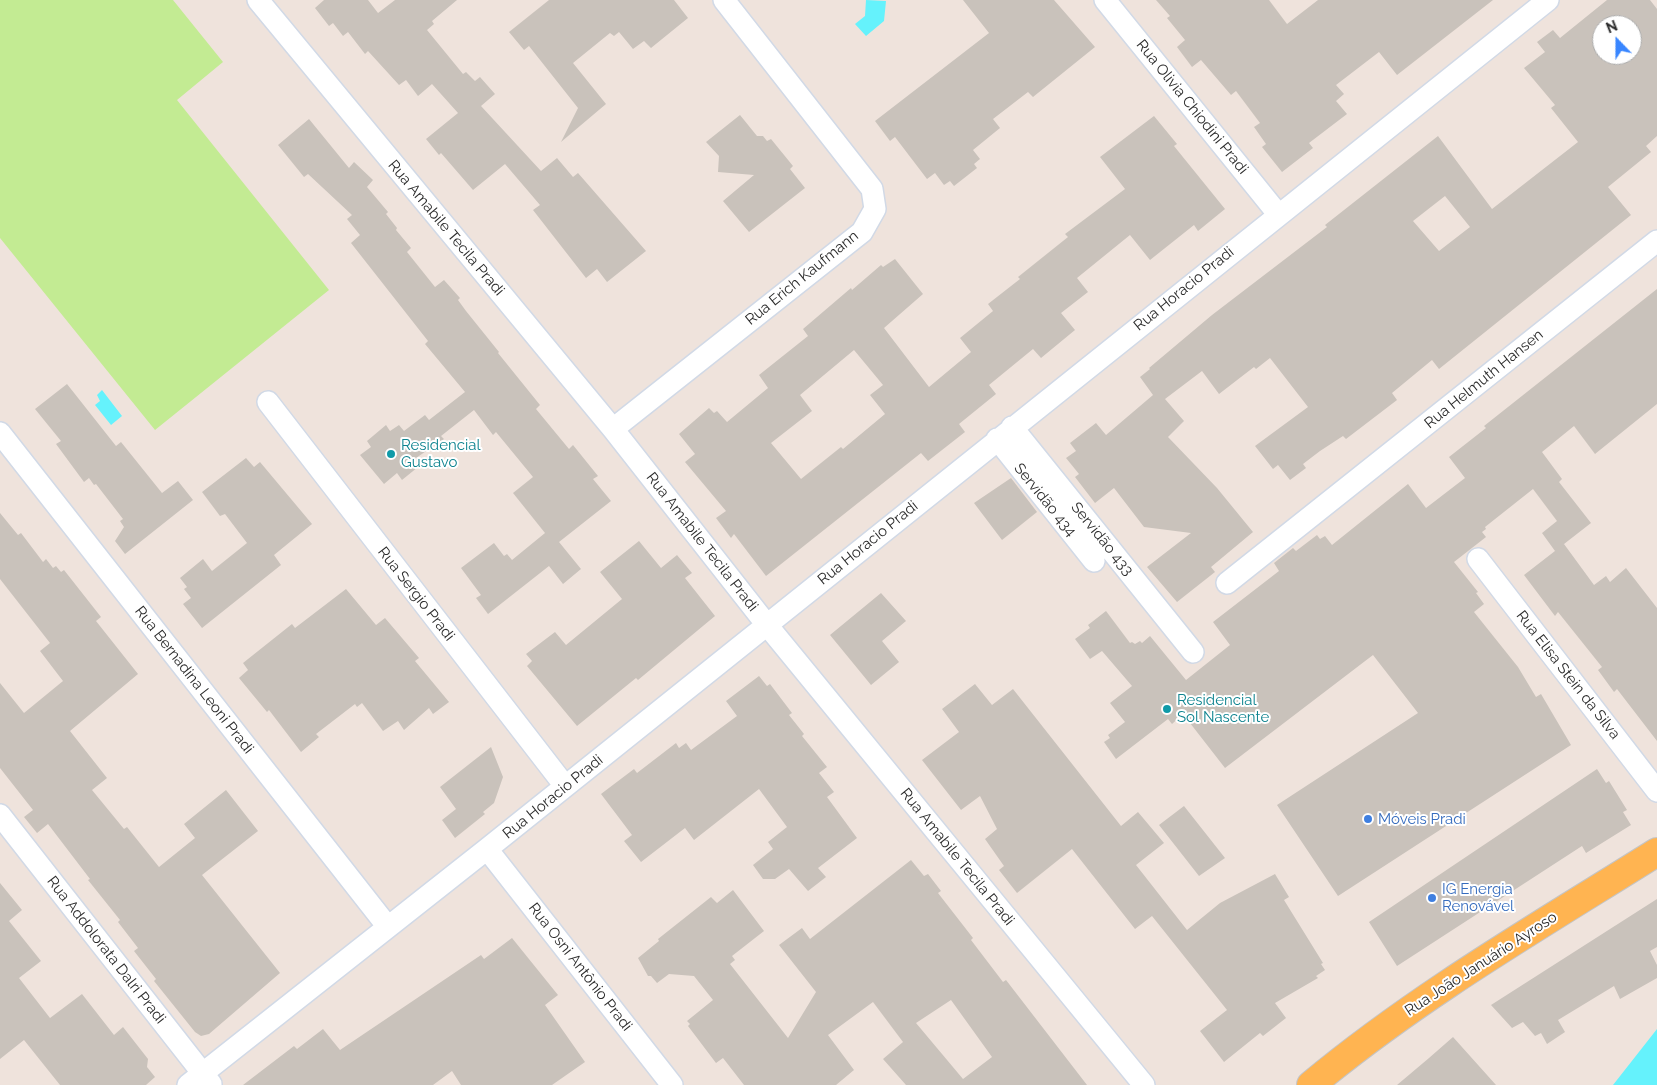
<!DOCTYPE html>
<meta charset="utf-8">
<style>
body{margin:0}
#map{position:relative;width:1657px;height:1085px;overflow:hidden;background:#efe3dc;font-family:Raleway,sans-serif}
canvas{display:block}
.north{position:absolute;left:1592px;top:15px;width:50px;height:50px;box-sizing:border-box;background:#fff;border:1px solid #ababab;border-radius:50%;rotate:338deg;font-size:14px;font-weight:700;line-height:20px;text-align:center;color:#2c2c2c}
.north::after{content:'';display:block;margin:auto;width:18px;height:22px;background:#3986ff;clip-path:polygon(50% 0,100% 100%,50% 72%,0 100%)}
</style>
<div id="map">
<canvas width="1657" height="1085"></canvas>
<div class="north">N</div>
</div>
<script>
const context = document.querySelector('canvas').getContext('2d');
context.lineJoin = 'round';
function fillPath(path, color) { context.fillStyle = color; context.fill(path, 'evenodd'); }
function trace(path, color, width, dash) { context.strokeStyle = color; context.lineWidth = width; context.lineCap = dash ? 'butt' : 'round'; context.setLineDash(dash || []); context.stroke(path); }
function label(font, color, halo, rows, align = 'center') {
  context.font = font + ' Raleway,sans-serif'; context.lineWidth = 4; context.setLineDash([]); context.textBaseline = 'middle'; context.strokeStyle = halo; context.fillStyle = color; for (const [text, x, y, turn = 0] of rows) {
    context.save(); context.translate(x, y); context.rotate((+turn || 0) * Math.PI / 180); context.textAlign = isNaN(turn) ? turn : align; if (halo) context.strokeText(text, 0, 0); context.fillText(text, 0, 0); context.restore();
  }
}
const green = new Path2D(`
 M0,0H173L223,62L177,100L329,290L155,430L0,238Z`);
const water = new Path2D(`
 M866,0L886,1L884,21L866,36L855,24L865,16Z
 M102,390L122,416L111,425L95,405L100,401L97,395Z
 M1657,1029V1085H1613Z`);
const building = new Path2D(`
 M324,0H368L378,13L395,0H457L432,21L434,24L427,30L463,74L466,72L475,81L480,77L495,94L481,106L541,171L557,158L573,177L578,173L646,251L607,282L597,269L586,278L533,210L540,205L505,164L473,190L441,153L439,155L426,139L458,113L432,84L418,96L406,80L399,85L368,51L365,54L348,32L343,36L333,23L329,26L315,8Z
 M549,0H674L688,18L651,48L644,41L633,49L619,32L614,36L610,33L573,63L606,104L561,142L578,108L529,46L524,50L509,32Z
 M963,0H1054L1095,47L1033,97L1028,92L993,119L1000,128L973,150L980,159L974,164L977,168L954,186L950,181L944,185L935,173L927,179L895,137L890,141L875,121L989,33Z
 M1156,0H1269L1287,24L1318,0H1493L1397,75L1379,52L1336,85L1344,94L1336,101L1347,114L1309,143L1313,148L1282,172L1262,147L1266,144L1254,127L1260,123L1236,91L1231,95L1201,60L1192,67L1177,47L1185,40L1167,18L1170,16Z
 M1607,0H1650L1657,9V136L1646,146L1651,152L1608,187L1631,215L1439,369L1432,360L1392,393L1397,400L1346,439L1343,436L1320,451L1303,464L1306,468L1290,480L1278,465L1273,469L1255,446L1308,407L1270,358L1256,369L1254,367L1219,394L1202,371L1165,399L1184,421L1168,437L1217,488L1253,532L1211,567L1215,572L1177,602L1147,567L1191,533L1144,527L1114,488L1095,503L1075,477L1079,474L1066,458L1076,451L1070,443L1096,423L1106,435L1153,395L1140,377L1150,369L1149,368L1212,315L1327,227L1325,225L1438,136L1492,209L1578,142L1551,108L1555,105L1524,68L1545,52L1537,42L1553,30L1560,38ZM1602,25H1632V55H1602ZM1445,196L1470,227L1439,251L1413,221Z
 M740,115L757,136H763L767,141L771,139L793,166L790,169L805,188L749,232L723,201L754,175L718,172L719,156L706,142Z
 M1154,116L1177,144L1174,146L1225,209L1198,231L1194,225L1150,260L1130,235L1077,278L1088,292L1061,313L1075,330L1041,358L1033,349L989,385L996,394L959,424L965,432L928,461L921,453L766,576L734,534L731,538L716,518L726,511L685,462L695,454L679,434L709,408L714,413L717,411L727,422L768,388L759,375L808,336L803,329L851,288L852,290L881,265L883,267L895,259L923,294L884,328L929,387L971,352L960,338L993,311L988,304L1020,279L1018,277L1068,237L1065,234L1125,189L1100,157ZM854,350L883,385L870,395L885,414L843,449L841,447L801,479L771,443L812,411L800,395Z
 M309,119L349,168L354,162L373,180L367,187L388,212L386,214L397,228L396,230L411,248L407,252L435,287L444,280L460,298L458,300L466,311L499,352L498,353L540,405L536,409L569,449L573,445L598,476L593,479L611,501L559,542L581,569L563,584L549,566L488,614L476,598L481,595L461,568L494,543L504,556L507,554L512,560L545,533L513,493L533,477L496,432L493,435L474,410L441,436L444,439L413,460L418,467L402,480L397,473L384,484L360,455L371,447L367,441L386,425L390,431L399,425L404,431L425,415L429,420L465,392L425,344L428,341L351,243L360,235L347,219L352,215L308,174L304,177L278,145Z
 M1657,289V404L1595,454L1574,426L1542,452L1562,479L1559,482L1591,523L1555,551L1542,533L1557,521L1533,489L1485,527L1486,529L1482,532L1486,537L1454,562L1478,592L1476,593L1484,604L1474,612L1518,667L1536,697L1541,694L1571,745L1338,896L1277,805L1418,713L1373,655L1225,768L1183,714L1172,724L1168,719L1116,759L1104,742L1110,738L1108,735L1125,722L1110,703L1132,686L1102,651L1090,659L1075,639L1090,628L1088,625L1106,611L1130,643L1132,642L1135,644L1140,641L1142,643L1150,636L1186,680L1230,645L1213,622L1279,571L1274,563L1293,548L1296,551L1317,535L1320,539L1325,536L1332,545L1408,484L1426,508L1465,478L1449,457L1486,428L1484,426Z
 M67,384L116,446L121,442L162,493L178,481L193,500L125,554L115,541L124,527L120,521L123,519L96,484L94,485L89,478L84,482L56,444L61,441L35,409Z
 M246,458L254,467L260,462L312,524L274,555L281,565L202,628L183,604L191,598L184,589L187,587L180,578L203,559L212,571L247,543L225,514L220,516L202,492Z
 M1011,478L1037,512L1002,540L974,503Z
 M0,513L18,535L21,533L43,562L46,559L53,568L56,566L61,572L64,570L101,617L96,621L138,674L70,731L107,778L92,790L124,829L127,827L159,867L195,838L184,824L226,790L258,831L202,875L280,973L209,1034L201,1036L195,1032L154,981L156,979L134,951L138,948L118,922L120,920L88,880L90,879L48,824L37,833L24,817L33,810L0,768V683L24,713L63,681L40,651L50,643L0,579Z
 M639,541L661,568L677,555L692,573L685,578L715,616L638,680L636,678L577,726L527,666L532,661L526,654L555,632L566,645L622,599L600,572Z
 M1564,544L1594,585L1606,576L1610,582L1626,568L1657,608V741L1617,689L1614,692L1598,670L1602,667L1558,612L1555,616L1524,575Z
 M346,589L376,625L385,618L419,658L415,661L449,702L433,714L429,708L404,730L398,721L383,731L362,703L357,707L355,704L316,734L319,737L301,752L269,710L267,712L239,678L248,670L243,663L292,624L295,628Z
 M881,593L906,621L882,641L899,662L871,685L830,635Z
 M759,676L767,686L770,684L792,713L789,715L804,734L802,736L827,767L819,773L834,792L827,797L857,838L818,868L826,877L808,891L789,869L775,879H763L753,865L773,849L768,842L787,827L759,789L694,840L685,828L641,862L624,841L632,835L601,794L634,769L637,773L676,743L679,748L686,743L691,750L737,716L726,701Z
 M975,684L992,705L1013,689L1121,826L1138,812L1164,843L1136,865L1187,930L1220,903L1275,874L1289,897L1284,900L1323,963L1321,964L1325,970L1316,976L1318,978L1275,1003L1286,1018L1263,1036L1260,1033L1224,1062L1200,1031L1227,1010L1152,916L1135,929L1072,849L1017,893L999,870L1004,866L985,839L997,829L980,796L961,810L922,760L959,732L942,709Z
 M491,747L503,777L494,803L483,812L485,814L455,838L442,820L456,809L440,787Z
 M1597,769L1606,783L1609,781L1627,810L1623,812L1631,825L1586,853L1582,846L1397,966L1369,922Z
 M1184,806L1225,858L1199,876L1159,825Z
 M911,860L924,876L928,874L941,891L938,893L973,938L971,940L1003,982L1006,980L1087,1085H906L883,1059L903,1042L873,1002L828,1035L854,1070L836,1085H744L723,1058L716,1063L688,1026L690,1024L687,1021L713,1000L694,976L669,974L657,983L651,976H648L638,958L659,941L658,939L711,897L717,903L733,890L764,931L732,956L735,960L730,964L788,1038L816,992L779,945L802,928L810,939ZM951,1000L992,1057L963,1079L916,1023Z
 M0,883L22,910L9,921L41,961L19,978L50,1018L82,994L114,1035L123,1027L148,1059L147,1067L155,1077L146,1085H60L24,1040L0,1059Z
 M1657,899V947L1650,951L1657,965V978L1620,999L1614,986L1558,1020L1565,1032L1547,1044L1541,1033L1535,1036L1523,1022L1512,1028L1491,1005Z
 M512,938L558,995L545,1005L585,1062L552,1085H461L452,1071L433,1085H243L294,1046L297,1049L323,1029L340,1050L481,955L484,959Z
 M1453,1037L1496,1085H1397L1429,1058Z`);
const street = new Path2D(`
 M258,0L613,429L767,625L1144,1085
 M1105,0L1278,214
 M268,402L565,786
 M1012,427L1193,652
 M613,429L862,232L875,209L872,189L724,0
 M0,433L388,927
 M997,439L1094,561
 M1478,559L1657,791
 M1227,583L1657,241
 M0,815L211,1084
 M487,849L672,1085
 M188,1085L487,849L1548,0`);
const primary = new Path2D(`
 M1311,1085C1418,996 1539,926 1657,852`);
const markers = [
 [391,454,5,"#0f9aa8"],
 [1167,709,5,"#0f9aa8"],
 [1368,819,5,"#3f7fe0"],
 [1432,898,5,"#3f7fe0"]
];
const streetNames = [
 ["Rua Olivia Chiodini Pradi",1192,107,51],
 ["Rua Amabile Tecila Pradi",446,228,50],
 ["Rua Erich Kaufmann",802,278,-39],
 ["Rua Horacio Pradi",1184,289,-39],
 ["Rua Helmuth Hansen",1484,379,-39],
 ["Servidão 434",1045,500,51],
 ["Servidão 433",1102,539,51],
 ["Rua Amabile Tecila Pradi",702,542,52],
 ["Rua Horacio Pradi",868,543,-39],
 ["Rua Sergio Pradi",416,594,52],
 ["Rua Elisa Stein da Silva",1568,675,52],
 ["Rua Bernadina Leoni Pradi",194,680,52],
 ["Rua Horacio Pradi",553,797,-39],
 ["Rua Amabile Tecila Pradi",957,857,51],
 ["Rua Addolorata Dalri Pradi",106,950,52],
 ["Rua João Januário Ayroso",1481,964,-33],
 ["Rua Osni Antônio Pradi",580,967,52]
];
const cultureNames = [
 ["Residencial",401,445],
 ["Gustavo",401,462],
 ["Residencial",1177,700],
 ["Sol Nascente",1177,717]
];
const shopNames = [
 ["Móveis Pradi",1378,819],
 ["IG Energia",1442,889],
 ["Renovável",1442,906]
];
fillPath(green, '#c3eb93');
fillPath(water, '#65f2fc');
fillPath(building, '#c9c2bb');
trace(street, '#d1d9e6', 24);
trace(primary, '#c4c4c4', 30);
trace(street, '#fff', 21);
trace(primary, '#ffb451', 28);
for (const [x, y, r, color] of markers) { const dot = new Path2D(); dot.arc(x, y, r, 0, 2 * Math.PI); context.fillStyle = color; context.fill(dot); trace(dot, '#fff', 2); }
label('15px', '#2c2c2c', '#fff', streetNames);
label('15px', '#0d838f', '#fff', cultureNames, 'left');
label('15px', '#366cbe', '#fff', shopNames, 'left');
</script>
